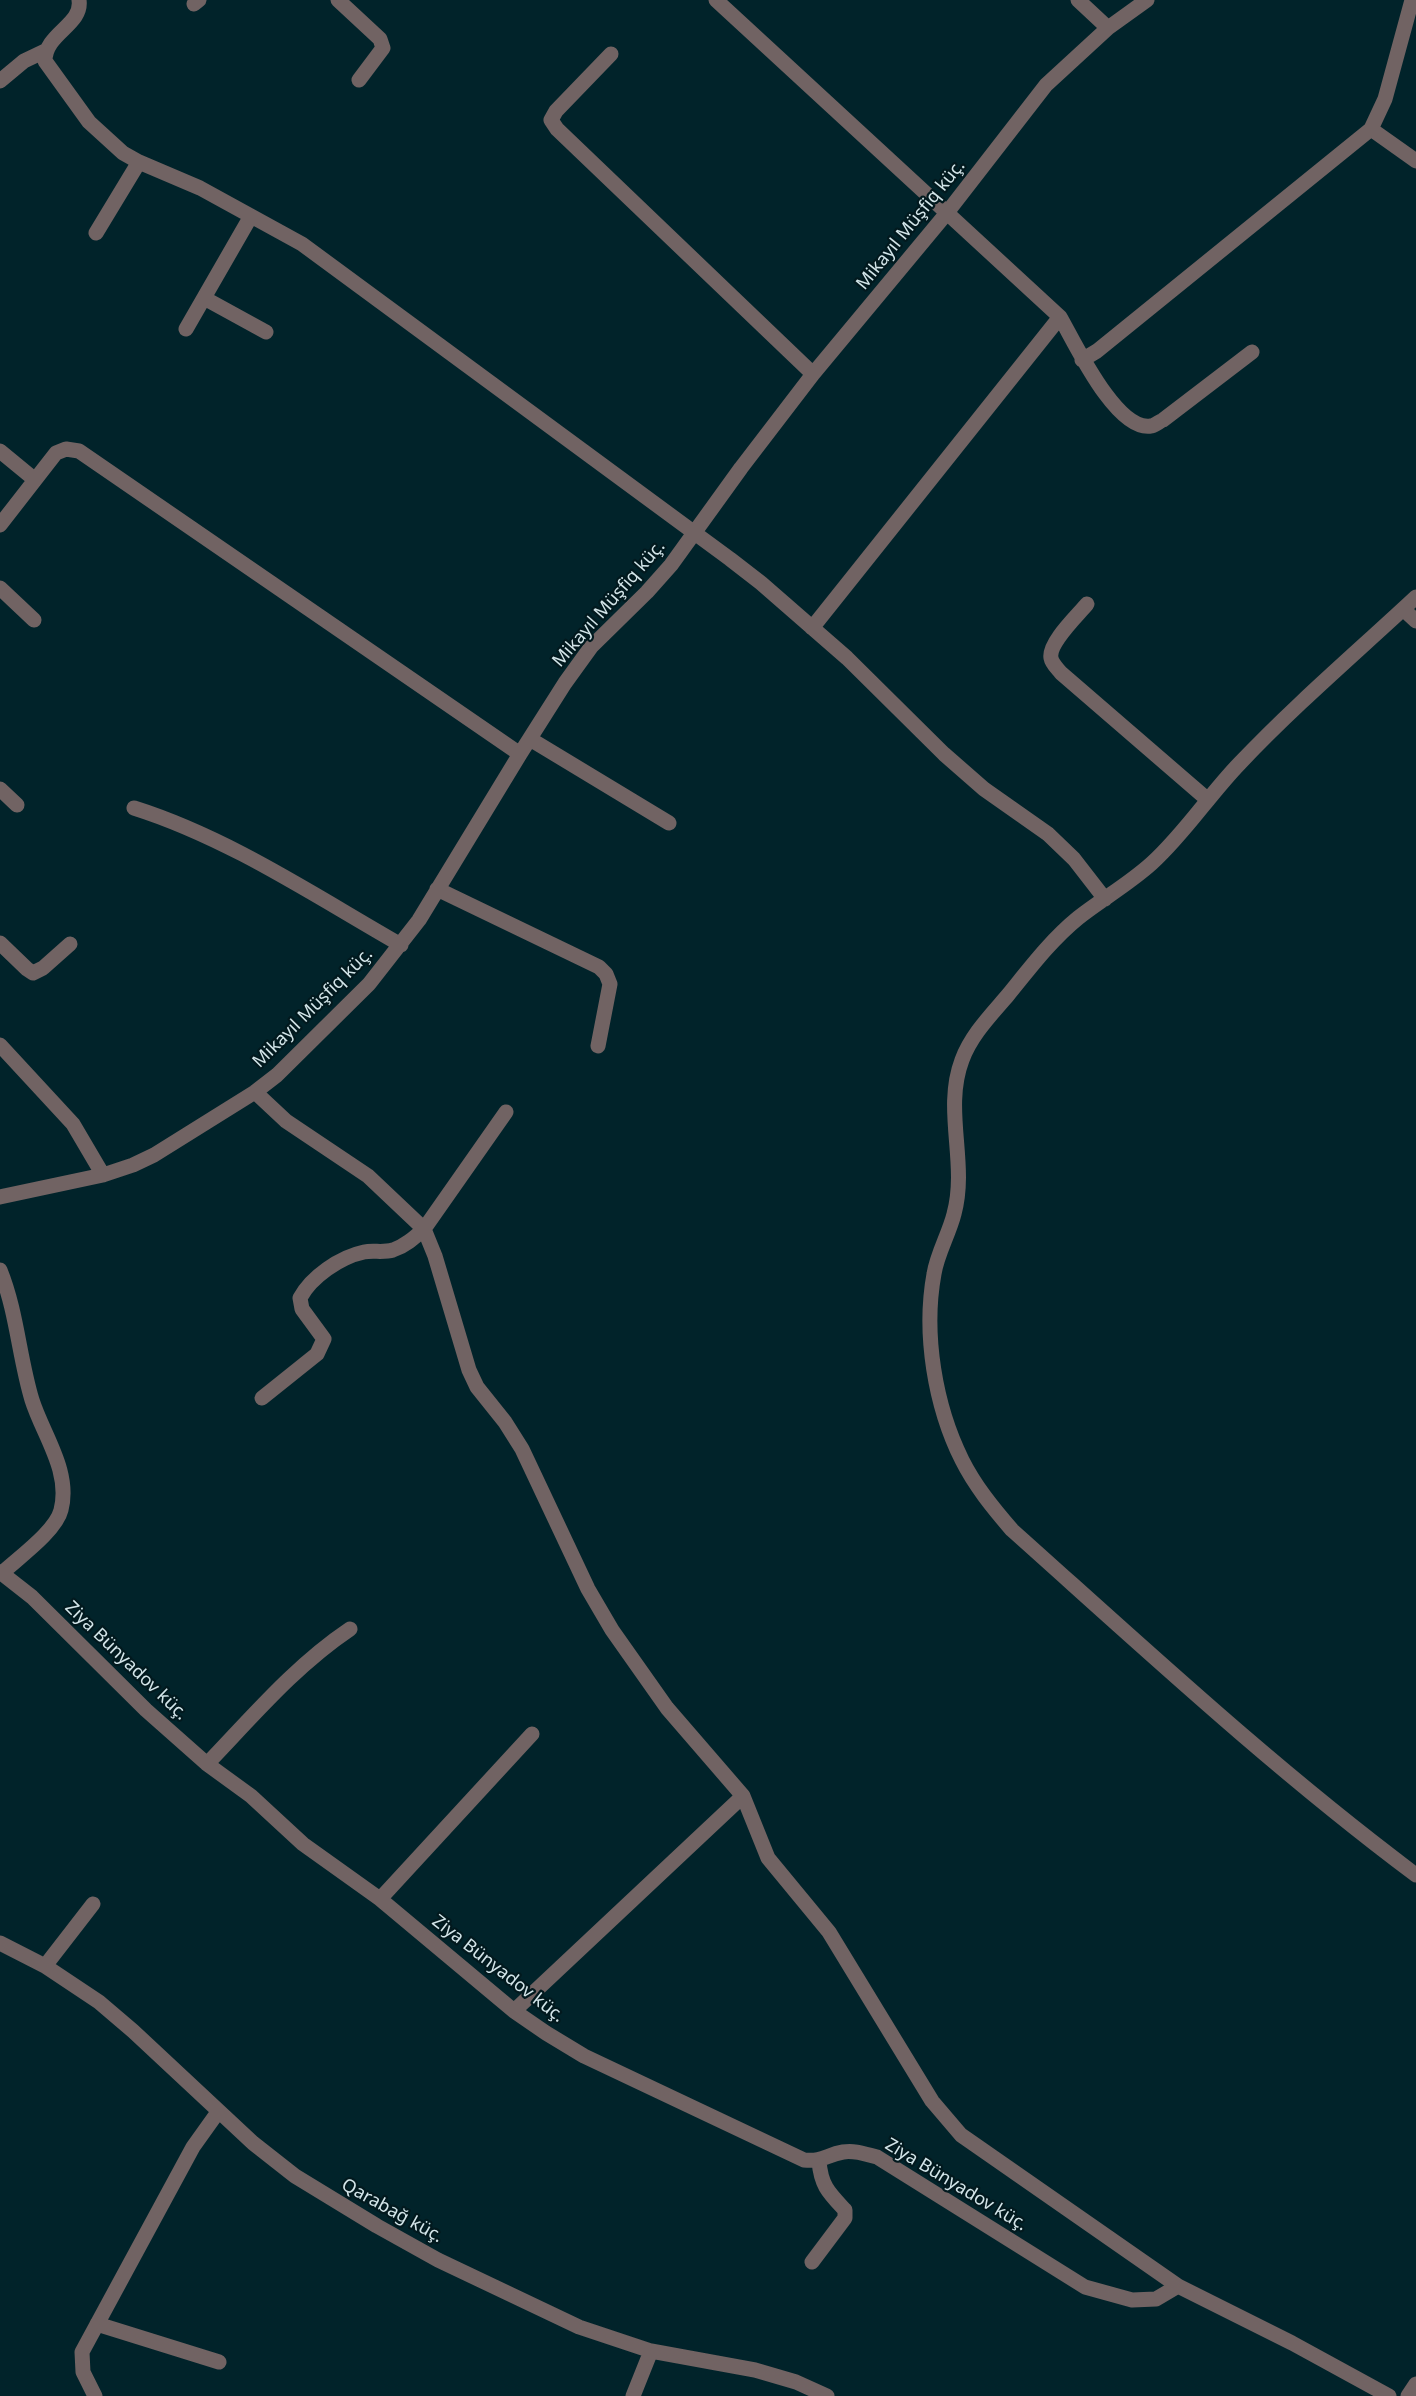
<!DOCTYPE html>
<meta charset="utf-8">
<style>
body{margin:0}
canvas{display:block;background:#01232a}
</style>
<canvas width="1416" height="2396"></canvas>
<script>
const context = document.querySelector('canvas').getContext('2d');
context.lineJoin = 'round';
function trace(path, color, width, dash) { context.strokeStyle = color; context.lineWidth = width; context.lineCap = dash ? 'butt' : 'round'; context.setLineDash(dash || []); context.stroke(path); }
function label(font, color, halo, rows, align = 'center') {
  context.font = font + ' "Noto Sans",sans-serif'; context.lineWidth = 4.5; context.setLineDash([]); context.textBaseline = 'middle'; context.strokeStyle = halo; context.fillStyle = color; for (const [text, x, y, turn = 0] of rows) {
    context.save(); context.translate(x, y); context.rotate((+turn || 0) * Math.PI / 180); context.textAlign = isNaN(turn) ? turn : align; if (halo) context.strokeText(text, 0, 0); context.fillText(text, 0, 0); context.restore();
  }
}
const minor = new Path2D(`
 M79,0C83,25 45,33 45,61L89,122L123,153L139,162L200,188L302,244L730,559L761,583L847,658L944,754L984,789L1048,834L1074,859L1105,899
 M338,0L380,39L383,48L359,80
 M716,0L1060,317C1074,341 1116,432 1151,426C1154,426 1160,421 1163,420L1252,352
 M1078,0L1108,28
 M194,4L199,0
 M611,54L556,111L551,120L557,129L813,374
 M0,81L24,61L45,51
 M1371,129L1416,161
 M96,233L139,162
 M204,298L266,332
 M186,329L251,216
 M1082,360L1097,351L1371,129L1385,99L1412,0
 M0,451L34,479
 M0,525L56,453L66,449L79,451L520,754
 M0,588L34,620
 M1416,597C1357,652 1295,705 1240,763C1209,795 1185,833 1152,863C1129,884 1102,899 1078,918C1051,940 1030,968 1008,995C991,1015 971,1035 962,1060C943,1110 968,1163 954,1214C949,1234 937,1254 934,1274C923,1334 935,1406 962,1460C975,1486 993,1508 1012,1530C1144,1648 1274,1769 1416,1875
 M1087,604C1078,615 1048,643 1051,658C1052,664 1058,669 1061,673L1208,800
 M1403,609L1416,621
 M812,628L1060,317
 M530,739L669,823
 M0,789L17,805
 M134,808C229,838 315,896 401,945
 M437,889L599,967L606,974L610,984L598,1046
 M0,943L27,969L33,973L43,968L70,944
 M0,1045L73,1124L103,1175
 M255,1092L286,1121L368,1176L424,1229L435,1256L469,1370L477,1387L505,1422L522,1449L588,1589L612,1630L667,1708L743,1796L768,1858L829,1932L932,2101L961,2135L1178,2286L1292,2343L1389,2396
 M0,1197L103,1175L133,1165L154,1155L255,1092L277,1075L369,984L419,920L520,754L565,683L591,647L647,592L671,565L741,468L813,374L946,214L1046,85L1108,28L1147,0
 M0,1270C17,1312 19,1357 32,1400C43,1435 71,1471 61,1510C56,1531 18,1558 2,1573
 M262,1398L317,1354L324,1339L302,1309L300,1298C311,1277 340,1257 364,1252C373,1250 383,1253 393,1250C405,1246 414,1238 424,1229L506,1112
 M0,1572L32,1597L146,1710L207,1764L251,1796L303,1844L380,1899L514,2011L546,2033L584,2056L804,2160C823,2162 826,2155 843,2152C855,2150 865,2154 877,2157L1085,2287L1132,2300L1156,2299L1178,2286
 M207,1764C253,1716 295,1666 350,1629
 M380,1899L532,1734
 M0,1943L45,1966L99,2002L133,2031L253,2143L295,2176L377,2226L438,2260L579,2327L651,2351L755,2370L796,2382L827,2396
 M45,1966L93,1904
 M514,2011L743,1796
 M812,2262L845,2218V2210C829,2193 821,2186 819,2161
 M97,2324L219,2362
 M95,2396L83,2372L82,2352L193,2147L218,2112
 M633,2396L651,2351
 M1408,2396L1416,2384`);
const streetNames = [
 ["Mikayıl Müşfiq küç.",911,225,-51],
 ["Mikayıl Müşfiq küç.",609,604,-49],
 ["Mikayıl Müşfiq küç.",313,1008,-45],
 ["Ziya Bünyadov küç.",126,1661,44],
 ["Ziya Bünyadov küç.",498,1969,38],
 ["Ziya Bünyadov küç.",956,2185,31],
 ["Qarabağ küç.",392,2211,29]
];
trace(minor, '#716363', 15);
label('18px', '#d3e5e9', '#02191e', streetNames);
</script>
